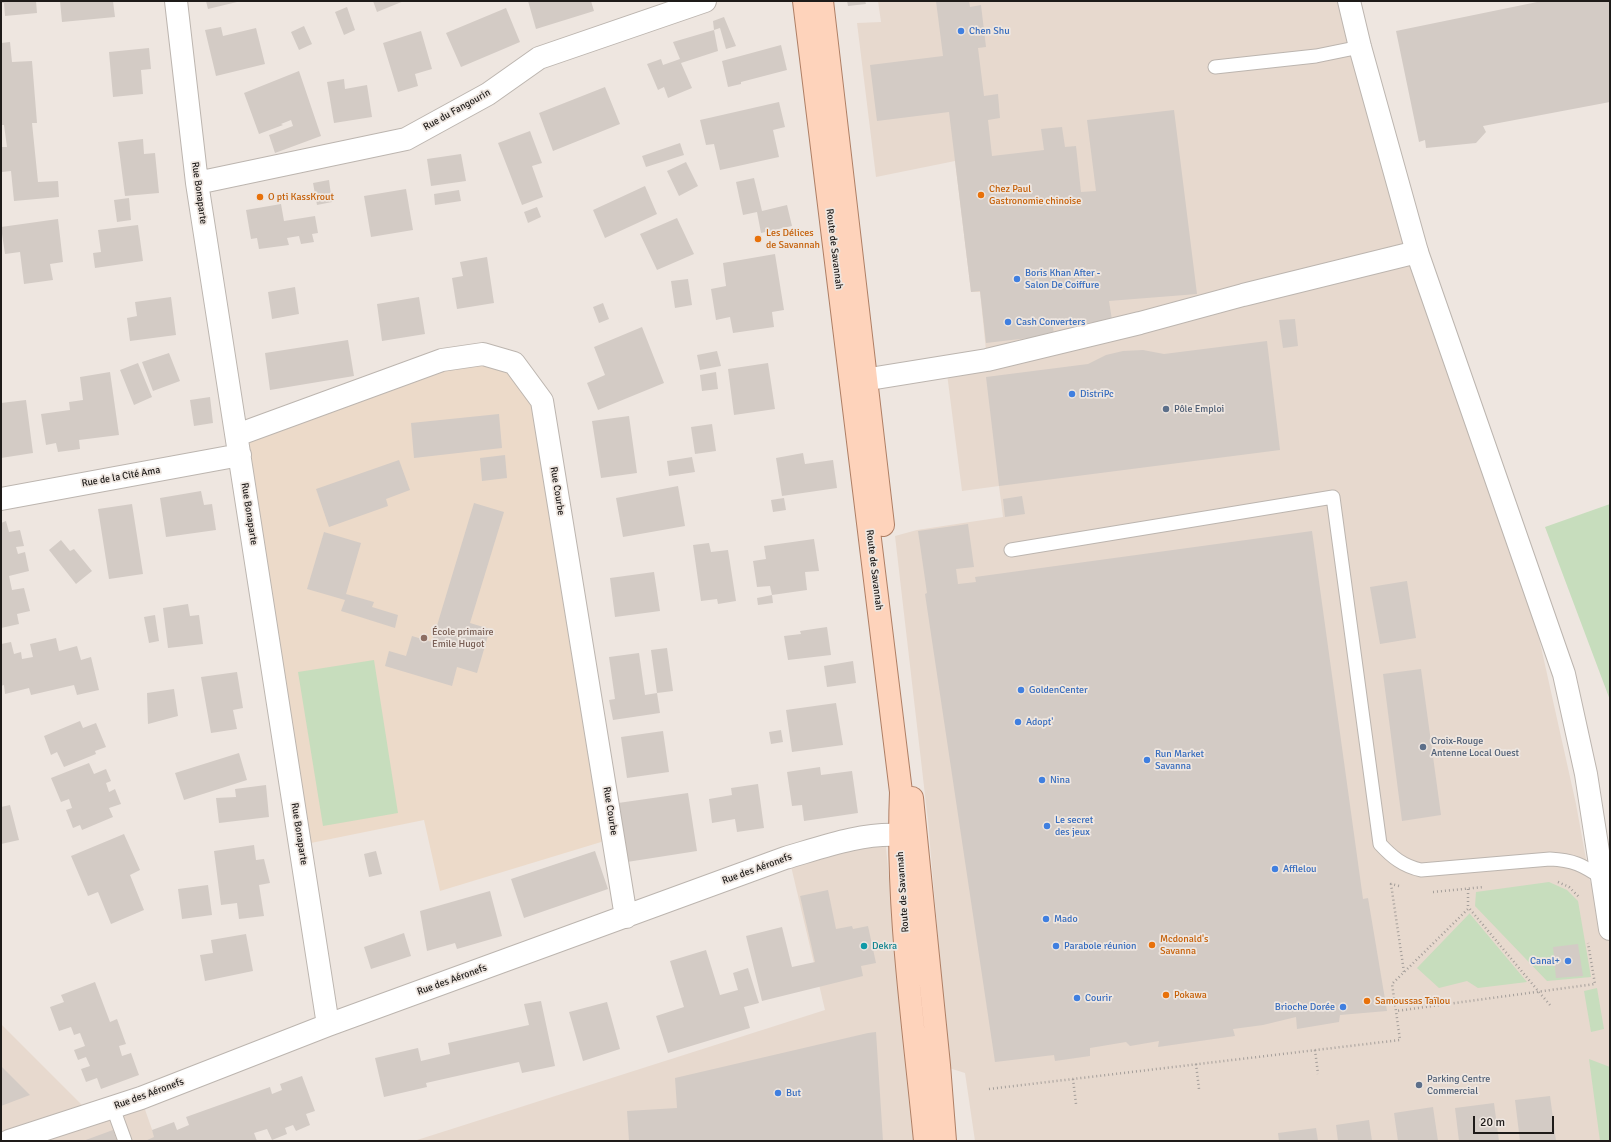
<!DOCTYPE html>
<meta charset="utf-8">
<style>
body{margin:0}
#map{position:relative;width:1611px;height:1142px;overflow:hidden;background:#eee6e0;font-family:Signika,sans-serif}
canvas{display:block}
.frame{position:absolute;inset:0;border:2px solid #1e1b19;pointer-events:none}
.scale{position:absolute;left:1473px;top:1116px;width:81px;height:18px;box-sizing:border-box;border:2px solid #1e1b19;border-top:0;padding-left:5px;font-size:12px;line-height:14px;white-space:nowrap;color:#1e1b19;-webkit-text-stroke:3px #eee6e0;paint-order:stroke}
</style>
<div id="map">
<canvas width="1611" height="1142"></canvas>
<div class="frame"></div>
<div class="scale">20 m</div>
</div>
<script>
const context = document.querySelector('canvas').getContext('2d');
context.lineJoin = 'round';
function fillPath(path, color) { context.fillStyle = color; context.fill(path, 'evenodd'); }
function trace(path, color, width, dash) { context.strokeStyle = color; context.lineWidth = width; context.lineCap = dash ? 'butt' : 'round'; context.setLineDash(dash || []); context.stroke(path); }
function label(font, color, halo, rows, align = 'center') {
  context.font = font + ' Signika,sans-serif'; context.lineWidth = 3.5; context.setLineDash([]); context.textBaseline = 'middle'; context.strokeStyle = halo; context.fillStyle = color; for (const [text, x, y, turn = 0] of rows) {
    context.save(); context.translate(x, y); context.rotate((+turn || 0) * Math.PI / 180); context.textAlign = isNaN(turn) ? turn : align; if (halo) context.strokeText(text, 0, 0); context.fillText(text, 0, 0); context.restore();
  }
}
const built = new Path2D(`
 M878,1H1338L1353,60L1527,584L1576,804L1590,881L1606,904L1610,958V1141H975L965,1073L949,1068L928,821L895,536L917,530L1003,517L999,486L962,491L946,366L987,360L980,292H971L955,161L876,177L857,23L881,22Z
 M885,837L914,1141H414L825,1010L790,862Z
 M1,1024L92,1115L141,1098L156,1141H1Z`);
const education = new Path2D(`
 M478,357L511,366L538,402L611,839L440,891L424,820L301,845L238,437Z`);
const green = new Path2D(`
 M1610,504V700L1545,527Z
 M374,660L398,813L323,826L298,672Z
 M1549,882L1567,890L1578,901L1591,977L1547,981L1475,906L1476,892Z
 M1470,913V914L1527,982L1478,988L1467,981L1439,988L1417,968Z
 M1597,988L1604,1029L1591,1032L1584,991Z
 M1589,1059L1610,1067V1141H1600Z`);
const building = new Path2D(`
 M1,1H36L37,13L5,16L4,3H1Z
 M60,1H113L115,17L62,22Z
 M206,1H237V2L208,9Z
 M373,1H404L377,12Z
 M528,1H591L594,11L536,29Z
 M847,1H865L866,4L848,6Z
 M936,1H969L970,7L981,5L986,47L978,48L984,96L998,94L1000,118L988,120L992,156L1044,150L1041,129L1062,127L1065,147L1076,146L1081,192L1096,191L1087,120L1174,110L1197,294L1109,301L1112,320L1053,327L1054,335L986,343L980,291L971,292L949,112L877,121L870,65L943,56Z
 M1542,1H1610V102L1483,126L1486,132L1476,143L1426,148L1425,140L1419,142L1396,31Z
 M347,7L355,30L344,35L335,12Z
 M506,8L520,42L461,67L446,33Z
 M724,17L736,46L726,49L720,28L714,30L713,21Z
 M304,26L312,44L299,50L291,32Z
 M221,27L223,36L256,28L265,64L216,76L205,30Z
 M714,30L718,51L681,63L692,88L668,98L664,87L658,90L647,64L661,59L663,65L680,59L673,42Z
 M421,31L432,69L415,74L418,86L398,92L383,43Z
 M10,42L12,62L32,61L37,123H32L38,182L58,181L59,197L14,201L11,171L2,172L1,147H7L4,125H1V43Z
 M781,45L787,70L741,82V84L728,87L722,61Z
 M149,48L151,69L141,70L143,94L113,97L109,52Z
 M299,71L321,136L275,153L269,135L293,126L291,120L281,124L283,125L259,134L244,93Z
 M344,79L345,89L367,85L372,117L334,123L327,82Z
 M605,87L620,124L553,151L539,113Z
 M779,102L785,127L773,130L779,157L720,170L714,144L706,145L700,120Z
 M530,131L542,163L532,166L543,197L522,205L498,143Z
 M143,139L144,154L155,153L159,193L125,196L118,142Z
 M680,143L684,155L646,167L642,156Z
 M461,154L466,181L431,186L427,159Z
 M686,162L698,186L679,196L667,171Z
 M754,178L762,211L787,205L792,226L761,233L757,212L743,215L736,182Z
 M329,180L332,202L317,205L313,183Z
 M645,186L657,214L605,238L593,210Z
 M406,189L413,230L371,237L364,196Z
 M459,190L461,201L435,205L434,194Z
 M129,198L131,220L117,222L114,200Z
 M281,204L284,221L315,216L318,233L312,234L314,242L301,244L299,236L287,238L289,245L259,249L257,238L251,239L246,210Z
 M537,207L541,217L528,223L524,212Z
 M677,218L694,254L657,270L640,234Z
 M58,219L63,262L50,264L53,280L24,284L20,252L5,254L1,227Z
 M138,225L143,261L95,268L93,253L101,252L98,230Z
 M775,254L784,310L772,312L774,327L733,333L730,317L716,320L711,289L726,286L723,263Z
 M487,257L494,303L457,309L452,278L463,276L460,262Z
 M688,279L692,305L675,308L671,281Z
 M295,287L299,314L272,319L268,292Z
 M171,297L176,335L130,341L127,318L137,316L135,302Z
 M419,297L425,334L382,341L377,304Z
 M603,303L609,319L599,323L593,307Z
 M1295,319L1298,346L1283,348L1279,320Z
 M642,327L664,383L598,410L587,383L605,375L594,347Z
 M348,340L354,376L270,390L265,353Z
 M1267,341L1280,450L999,486L986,377L1088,364L1106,355L1123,351L1143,350L1164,354Z
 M717,351L721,366L700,370L697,355Z
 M169,353L180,381L153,391L142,362Z
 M138,363L152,397L134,405L120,370Z
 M768,363L775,409L734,415L728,369Z
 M110,372L119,435L79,440L80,449L58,452L56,443L46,445L41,414L70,410L69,402L83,400L80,377Z
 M716,372L718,389L702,391L700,375Z
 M210,397L213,423L194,426L190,400Z
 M26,400L33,453L1,458V403Z
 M499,414L502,448L414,458L411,423Z
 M629,416L637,473L601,478L592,421Z
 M712,424L716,451L695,454L691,427Z
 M803,453L805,464L833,460L837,488L782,496L776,458Z
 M505,455L507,478L482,481L480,458Z
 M692,457L695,472L669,476L667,461Z
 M399,460L410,490L386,499L388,506L329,527L316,489Z
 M678,486L685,526L623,537L616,498Z
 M201,491L204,505L212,504L216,530L166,537L160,498Z
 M1022,496L1025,514L1005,517L1003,499Z
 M784,498L786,510L773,512L771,500Z
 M474,503L504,512L470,623L490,629L477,673L457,667L452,686L385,666L389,651L406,656L412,636L432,642Z
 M132,504L143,574L109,579L98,509Z
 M6,521L9,532L20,530L24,546L16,547L18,554L25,552L29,571L9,576L12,590L24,588L30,611L17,614L19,624L1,628V523Z
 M968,524L974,567L956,569L958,584L976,582L975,577L1312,531L1363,899L1368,898L1387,1011L1340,1015L1339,1022L1297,1029L1296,1017L1263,1025L1233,1029L1235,1036L1158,1047L1159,1041L1130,1046L1126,1042L1090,1048V1056L1055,1061L1054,1055L995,1062L925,594L927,593L918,531Z
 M324,532L361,543L346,594L374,602L372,607L398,615L395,628L341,611L345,600L307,589Z
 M814,539L819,571L805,572L807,590L772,595L770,586L757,587L753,561L766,559L764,546Z
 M61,540L70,551L74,549L92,571L76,584L49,550Z
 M709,543L711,552L728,550L736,601L718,604L717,599L701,601L693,545Z
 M654,572L660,611L615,617L610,578Z
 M1407,581L1416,638L1380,644L1370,587Z
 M772,595L773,603L758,605L757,598Z
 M188,604L190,616L199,615L203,644L168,648L163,608Z
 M155,615L159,641L149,643L144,617Z
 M827,627L831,655L788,660L784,636L801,634L800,631Z
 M56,638L59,651L77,646L81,660L91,657L99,690L77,695L74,685L31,695L29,688L5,694L4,685L1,686V644L11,642L14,654L21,652L22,659L33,657L30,644Z
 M667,648L673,691L657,693L651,650Z
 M639,653L645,695L657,693L660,713L613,720L609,700L615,699L609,657Z
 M853,661L856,683L827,687L824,666Z
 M1421,669L1441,815L1402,821L1383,674Z
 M237,672L243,708L233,710L237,729L211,733L201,677Z
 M174,689L178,716L148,724L147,693Z
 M836,703L843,745L792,752L786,710Z
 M80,721L83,728L96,723L106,747L95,751L96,754L64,767L57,752L51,755L44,736Z
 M781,730L783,742L771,744L769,732Z
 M663,731L669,772L627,778L621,737Z
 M239,753L247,780L184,800L175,773Z
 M89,763L94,774L106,769L111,781L106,783L109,792L115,789L121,804L109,808L113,817L82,830L80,825L73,828L66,810L72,808L69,799L61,802L51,778Z
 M820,767L821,775L852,771L858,813L804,821L802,805L792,806L787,772Z
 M758,784L764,828L737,832L735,819L712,823L709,799L732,795L731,788Z
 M266,785L269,817L219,823L216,798L236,797L235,789Z
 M688,793L697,851L627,862L618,803Z
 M10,805L19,840L1,844V807Z
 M124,834L140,870L130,875L144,910L111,924L98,892L88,896L71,856Z
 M254,845L256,860L264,859L270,883L259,885L264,916L239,919L237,903L221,905L214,851Z
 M376,851L382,874L369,877L364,854Z
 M595,851L608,889L524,918L511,879Z
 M208,885L212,915L182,919L178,889Z
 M828,890L836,929L852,926L853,929L868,926L876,963L861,966L863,976L762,1001L746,936L782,927L792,967L815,962L800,896Z
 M490,891L502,936L457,949L455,943L427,951L420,911Z
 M404,933L411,956L371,969L364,947Z
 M246,934L253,971L205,981L200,955L213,953L211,940Z
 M1578,944L1583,976L1556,978L1553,947Z
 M706,950L720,995L738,990L733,973L748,968L759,1003L744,1007L750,1028L668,1053L656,1016L684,1007L670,961Z
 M95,982L110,1022L117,1019L126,1044L119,1046L122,1056L131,1053L139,1075L101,1089L97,1078L86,1082L81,1069L90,1066L86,1057L78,1060L74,1050L85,1046L80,1033L74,1035L71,1027L59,1031L50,1007L64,1002L61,995Z
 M541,1001L555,1066L522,1073L519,1062L426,1083L427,1087L384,1097L375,1058L418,1048L421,1061L450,1054L448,1043L529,1025L524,1004Z
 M607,1002L620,1049L583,1061L569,1012Z
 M876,1032L883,1141H629L627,1111L677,1108L675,1078L868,1033Z
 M1,1066L30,1095L1,1106Z
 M302,1076L315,1111L306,1114L310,1125L296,1131L293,1125L285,1128L287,1134L272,1140L267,1129L254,1133L257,1141H145L154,1137L152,1130L174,1122L177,1130L189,1125L186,1117L270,1087L272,1094L282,1090L280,1084Z
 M1550,1096L1556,1141H1520L1515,1100Z
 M1494,1103L1499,1141H1459L1455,1108Z
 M1433,1107L1438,1141H1398L1394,1113Z
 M1369,1120L1372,1141H1338L1336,1125Z
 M1316,1128L1318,1141H1279L1278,1133Z
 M113,1130L117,1141H83Z`);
const path = new Path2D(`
 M1558,882L1569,887L1579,897
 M1399,886L1391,884L1404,972
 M1468,889V908
 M1433,892L1484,887
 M1550,1005L1539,992L1469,908L1392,984L1396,1011L1595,984L1588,943
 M1315,1050L1318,1074
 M1196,1064L1199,1089
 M1073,1079L1076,1104
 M989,1089L1400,1040L1396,1011`);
const service = new Path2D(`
 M1215,67L1316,56L1360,47
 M1011,550L1333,497L1380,844C1392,857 1403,866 1421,870L1550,859C1573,860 1583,865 1602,878L1604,877
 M113,1108L125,1141`);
const minor = new Path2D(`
 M176,1L197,183L328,1025
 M197,183L406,139L488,94L539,58L705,1
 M851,382L987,360L1140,323L1243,295L1417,252
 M237,435L442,360L483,354L514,363L542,401L626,917
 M1,499L240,455
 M9,1141L141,1098L328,1025L785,858C823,847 860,833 899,835`);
const tertiary = new Path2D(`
 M1349,1L1360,47L1417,252L1564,674L1586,774L1610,929`);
const primary = new Path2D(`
 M804,1L901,792C896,907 914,1026 925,1141
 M822,1L883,525
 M912,798L939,1065L945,1141`);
const markers = [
 [961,31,4,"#3f7fe0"],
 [981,195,4,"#e8710a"],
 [260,197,4,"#e8710a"],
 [758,239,4,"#e8710a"],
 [1017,279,4,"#3f7fe0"],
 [1008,322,4,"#3f7fe0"],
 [1072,394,4,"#3f7fe0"],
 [1166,409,4,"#5c6f8a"],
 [424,638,4,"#8d6e63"],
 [1021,690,4,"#3f7fe0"],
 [1018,722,4,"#3f7fe0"],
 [1423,747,4,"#5c6f8a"],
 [1147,760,4,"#3f7fe0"],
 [1042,780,4,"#3f7fe0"],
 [1047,826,4,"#3f7fe0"],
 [1275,869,4,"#3f7fe0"],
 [1046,919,4,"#3f7fe0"],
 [1152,945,4,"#e8710a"],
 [864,946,4,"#0f9aa8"],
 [1056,946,4,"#3f7fe0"],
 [1568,961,4,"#3f7fe0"],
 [1166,995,4,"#e8710a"],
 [1077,998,4,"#3f7fe0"],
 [1367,1001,4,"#e8710a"],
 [1343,1007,4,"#3f7fe0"],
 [1419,1085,4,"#5c6f8a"],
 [778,1093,4,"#3f7fe0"]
];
const shopNames = [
 ["Chen Shu",969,31],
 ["Boris Khan After -",1025,273],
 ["Salon De Coiffure",1025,285],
 ["Cash Converters",1016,322],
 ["DistriPc",1080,394],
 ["GoldenCenter",1029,690],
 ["Adopt'",1026,722],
 ["Run Market",1155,754],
 ["Savanna",1155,766],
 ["Nina",1050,780],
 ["Le secret",1055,820],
 ["des jeux",1055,832],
 ["Afflelou",1283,869],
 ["Mado",1054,919],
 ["Parabole réunion",1064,946],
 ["Canal+",1560,961,"right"],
 ["Courir",1085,998],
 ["Brioche Dorée",1335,1007,"right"],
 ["But",786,1093]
];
const streetNames = [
 ["Rue du Fangourin",457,110,-29],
 ["Rue Bonaparte",199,193,82],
 ["Route de Savannah",834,249,83],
 ["Rue de la Cité Ama",121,477,-10],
 ["Rue Courbe",557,491,81],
 ["Rue Bonaparte",249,514,81],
 ["Route de Savannah",874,570,83],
 ["Rue Courbe",610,811,81],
 ["Rue Bonaparte",299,834,81],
 ["Rue des Aéronefs",757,869,-20],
 ["Route de Savannah",903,892,-94],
 ["Rue des Aéronefs",452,980,-20],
 ["Rue des Aéronefs",149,1094,-20]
];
const foodNames = [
 ["Chez Paul",989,189],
 ["Gastronomie chinoise",989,201],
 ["O pti KassKrout",268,197],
 ["Les Délices",766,233],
 ["de Savannah",766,245],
 ["Mcdonald's",1160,939],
 ["Savanna",1160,951],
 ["Pokawa",1174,995],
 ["Samoussas Taïlou",1375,1001]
];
const serviceNames = [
 ["Pôle Emploi",1174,409],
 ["Croix-Rouge",1431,741],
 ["Antenne Local Ouest",1431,753],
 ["Parking Centre",1427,1079],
 ["Commercial",1427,1091]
];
const educationNames = [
 ["École primaire",432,632],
 ["Emile Hugot",432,644]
];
const cultureNames = [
 ["Dekra",872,946]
];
fillPath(built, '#e7d9ce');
fillPath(education, '#ecdac9');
fillPath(green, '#c7ddbd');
fillPath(building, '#d3cbc5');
trace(service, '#bcb5af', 15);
trace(minor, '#bcb5af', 24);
trace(tertiary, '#bcb5af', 24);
trace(primary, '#af7f65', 24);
trace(path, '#a49e9a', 2.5, [1, 3]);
trace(service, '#fff', 13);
trace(minor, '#fff', 22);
trace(tertiary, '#fff', 22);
trace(primary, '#fed3bb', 22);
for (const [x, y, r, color] of markers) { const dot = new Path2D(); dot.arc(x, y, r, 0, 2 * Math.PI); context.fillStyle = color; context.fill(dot); trace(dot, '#eee6e0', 1.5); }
label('10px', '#366cbe', '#eee6e0', shopNames, 'left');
label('10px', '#1e1b19', '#eee6e0', streetNames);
label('10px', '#c56008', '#eee6e0', foodNames, 'left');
label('10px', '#4e5e75', '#eee6e0', serviceNames, 'left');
label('10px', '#785e54', '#eee6e0', educationNames, 'left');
label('10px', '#0d838f', '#eee6e0', cultureNames, 'left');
</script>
